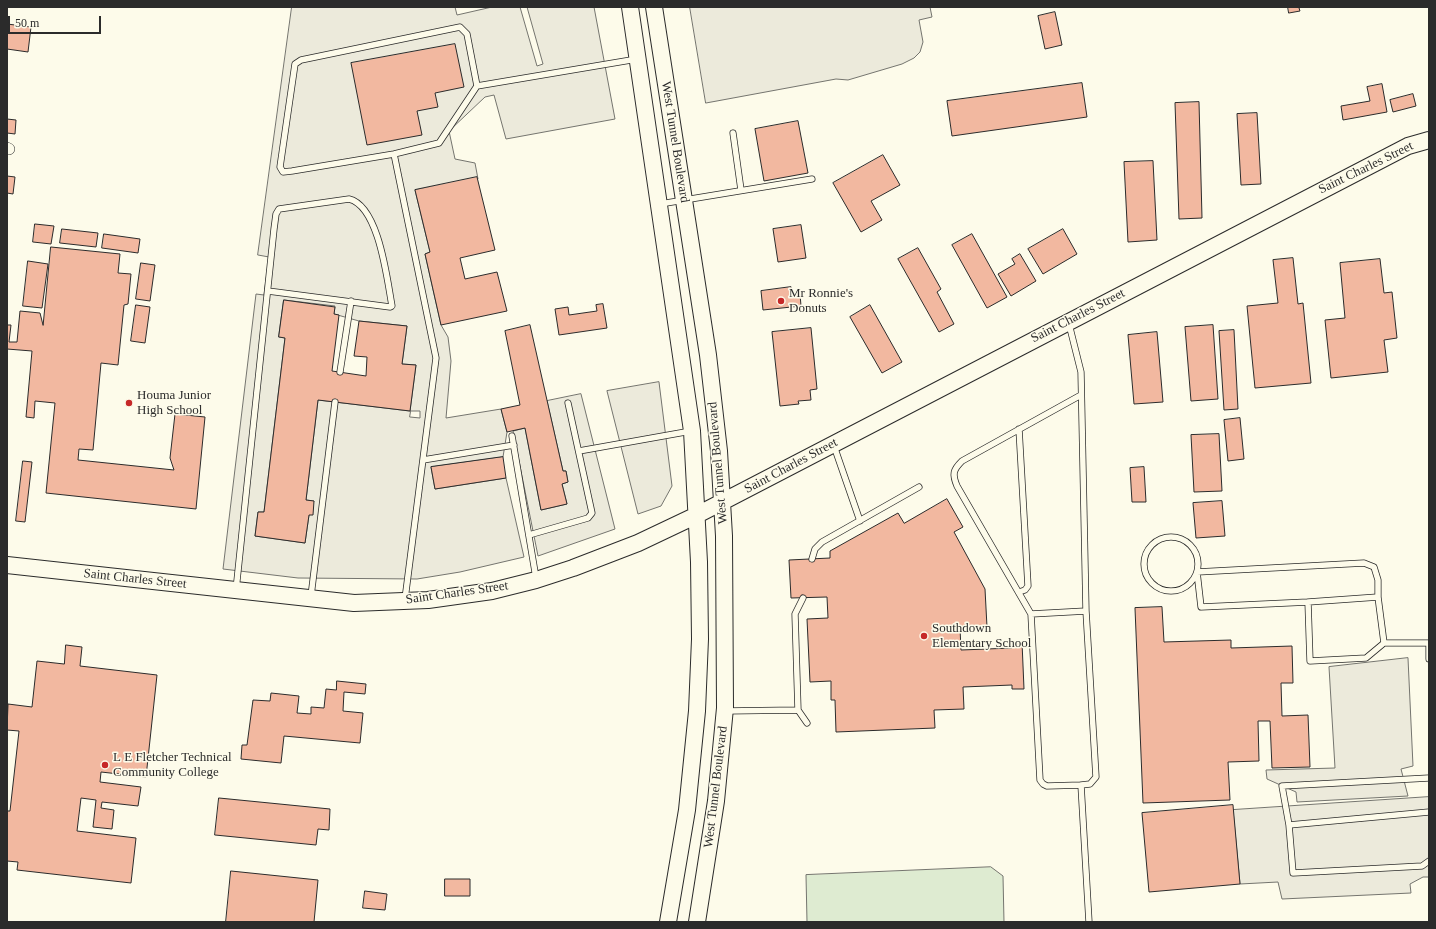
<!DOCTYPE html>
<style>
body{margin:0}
#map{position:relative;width:1436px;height:929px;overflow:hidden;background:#fdfbea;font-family:"Times New Roman",serif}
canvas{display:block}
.frame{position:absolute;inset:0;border:8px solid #2b2b2b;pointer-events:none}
.scale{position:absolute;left:8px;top:16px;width:93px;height:18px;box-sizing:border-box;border:2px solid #2b2b2b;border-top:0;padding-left:5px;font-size:12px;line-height:14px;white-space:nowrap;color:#2b2b2b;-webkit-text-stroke:3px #fdfbea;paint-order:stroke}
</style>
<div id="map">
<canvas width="1436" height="929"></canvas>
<div class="frame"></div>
<div class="scale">50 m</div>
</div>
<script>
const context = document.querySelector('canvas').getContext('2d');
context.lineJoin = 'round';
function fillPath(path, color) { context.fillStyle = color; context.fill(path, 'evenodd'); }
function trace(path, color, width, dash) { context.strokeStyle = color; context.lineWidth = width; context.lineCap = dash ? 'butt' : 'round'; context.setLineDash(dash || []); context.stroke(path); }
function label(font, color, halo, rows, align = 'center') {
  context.font = font + ' "Times New Roman",serif'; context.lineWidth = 3; context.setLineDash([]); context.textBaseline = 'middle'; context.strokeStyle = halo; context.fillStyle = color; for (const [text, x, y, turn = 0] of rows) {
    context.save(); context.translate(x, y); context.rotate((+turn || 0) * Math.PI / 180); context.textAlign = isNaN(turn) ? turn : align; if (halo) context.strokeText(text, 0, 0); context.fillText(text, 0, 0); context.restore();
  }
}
const green = new Path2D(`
 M991,867L1003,876L1004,922H807L806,875Z`);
const parking = new Path2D(`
 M292,7H455L457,15L492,7H520L537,66L543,64L527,7H594L615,119L506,139L494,95L485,97L449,131L455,159L475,163L478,179L415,190L430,252L425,254L441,325L448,337L451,361L446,418L501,409L507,432L503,457L431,467L435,489L506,478L524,557L460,572L417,579L298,578L223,569L256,294L264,295L269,257L258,255ZM284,300L335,306L334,314L359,321L407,326L402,364L416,365L410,411L318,400L306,500L314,501L309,515L305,543L255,536L258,512H264L285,338L279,337ZM411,411H420V418L410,417Z
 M690,7H930L932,17L919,20L923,42L920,52L914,58L902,64L848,80L836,79L706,103Z
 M659,382L672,486L661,506L638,514L607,391Z
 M581,394L615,529L538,556L513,431L525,428L541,510L567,504L562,484L568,482L566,471H563L547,401Z
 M1408,658L1413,766L1401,769L1408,796L1297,802L1296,792L1267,779L1266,770L1335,768L1329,667Z
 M1429,797V877H1423L1410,884L1411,893L1282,899L1278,882L1240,884L1233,810Z`);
const building = new Path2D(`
 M1288,7H1302L1299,8L1300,11L1289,13Z
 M1055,12L1062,45L1045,49L1038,16Z
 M7,24L31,27L28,52L7,49Z
 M455,44L464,87L435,93L438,107L417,111L422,135L367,145L351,63Z
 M1082,83L1087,117L952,136L947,101Z
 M1382,84L1387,112L1343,120L1341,106L1370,101L1367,87Z
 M1413,94L1416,106L1393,112L1390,100Z
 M1199,102L1202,218L1179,219L1175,103Z
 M1257,113L1261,184L1241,185L1237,114Z
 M7,119L16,120L15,134L7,133Z
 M798,121L808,173L764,181L755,129Z
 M883,155L900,185L871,201L882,220L861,232L833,183Z
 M1153,161L1157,240L1128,242L1124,162Z
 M7,176L15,177L13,194L7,193Z
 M477,177L495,250L460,258L465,279L497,272L507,311L441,325L425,254L430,252L415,190Z
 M35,224L54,226L51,244L33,242Z
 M801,225L806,258L778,262L773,229Z
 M62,229L98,233L96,247L60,243Z
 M1063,229L1077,254L1043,274L1028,249Z
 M104,234L140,239L138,253L102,248Z
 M972,234L1007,297L987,308L952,245Z
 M51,247L120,254L118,273L131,274L128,304L124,305L118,365L101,363L93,450L79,449L78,460L174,470L170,458L175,414L205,417L196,509L46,493L55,403L35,401L34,418L26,417L32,351L7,349V325H11L9,342H17L20,311L40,313L43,325Z
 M918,248L941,289L937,292L954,324L939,332L898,259Z
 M1020,254L1036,281L1011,296L998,274L1015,264L1012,259Z
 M1293,258L1298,304L1303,303L1311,383L1255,388L1247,306L1278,303L1273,260Z
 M1380,259L1384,293L1392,292L1397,338L1384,340L1388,372L1331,378L1325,320L1345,318L1340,263Z
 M28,261L48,264L42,308L23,306Z
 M141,263L155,265L150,301L136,299Z
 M791,287L792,295L800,294L801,306L763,310L761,291Z
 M284,300L335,307L334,314L339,315L332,371L366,376L367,357L354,356L359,321L407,326L402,364L416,365L410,411L318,400L306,500L314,501L313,515H309L305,543L255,536L258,512H264L285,338L279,337Z
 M603,304L607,328L559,335L555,309L568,307L569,315L597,311L596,305Z
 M136,305L150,307L145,343L131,341Z
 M870,305L902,362L882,373L850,317Z
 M530,325L563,471H566L568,482L562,484L567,504L541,510L525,428L507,432L501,409L520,405L505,331Z
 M1213,325L1218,399L1191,401L1185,327Z
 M811,328L817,389L810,390L811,400L798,401L799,404L780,406L772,332Z
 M1234,330L1238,409L1224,410L1219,331Z
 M1157,332L1163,402L1134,404L1128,335Z
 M1240,418L1244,459L1228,461L1224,420Z
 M1219,434L1222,491L1194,492L1191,435Z
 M503,457L506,478L435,489L431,467Z
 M23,461L32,462L25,522L16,521Z
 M1144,467L1146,502H1132L1130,468Z
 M947,499L963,527L954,532L985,589L987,627L960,628L961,650L1012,648V643L1022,642L1024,689H1012V685L963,687L964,709L934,710L935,728L836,732L835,700H831V681L810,682L807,619L828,618L827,597L791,598L789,560L830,558V551L898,513L904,523Z
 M1222,501L1225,536L1196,538L1193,503Z
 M1162,607L1164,642L1231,640V648L1292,646L1293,683H1281L1282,716L1308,715L1310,767L1272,768L1270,721H1258L1259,761L1228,762L1230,800L1143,803L1135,608Z
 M66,645L82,647L80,666L157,675L146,777L101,772L100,782L141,787L138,806L102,802L101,808L114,810L112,829L93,827L96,800L81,798L77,831L136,838L131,883L17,870L18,862L7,861V811H10L19,731L7,730L8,704L32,707L37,661L64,664Z
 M337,681L366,684L365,694L344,692L343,711L363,713L360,743L284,736L281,763L241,759L242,745H247L253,700L270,701L271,693L299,696L297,713L311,714V707L324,708L326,689L336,690Z
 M219,798L330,809L329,830L318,829L316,845L215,835Z
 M1233,805L1240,884L1149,892L1142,813Z
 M231,871L318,880L314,922H226Z
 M445,879H470V896H445Z
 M365,891L387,894L385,910L363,908Z`);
const lane = new Path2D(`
 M460,27L467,34L477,86L439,143L394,154L292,171L283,172L280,167L295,64L301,60Z
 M477,86L637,59
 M733,133L741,190
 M394,154L436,358L405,599
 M660,204L812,179
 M1069,324L1081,372L1086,611L1096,777L1090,784L1081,785L1089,922
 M340,372L351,301
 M1081,395L962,461C953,470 952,474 957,486L1031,614L1086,611
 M512,436L536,578
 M834,446L860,521
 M579,451L691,431
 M423,460L514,445
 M529,535L588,518L592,513L568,403
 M1144 564a27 27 0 1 1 54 0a27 27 0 1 1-54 0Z
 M812,559L815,549L822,542L919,487
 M236,590L274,229L276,214L279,209L349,199C379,206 387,279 392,306L390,307L268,291
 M1019,592L1025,590L1028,586L1019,429
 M311,596L335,402
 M1308,602L1201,607L1197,572L1364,563L1374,567L1378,580V597
 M1031,614L1040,780L1043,784L1047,786L1081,785
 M1384,643L1378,597L1308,602L1310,661L1366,658L1384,643H1429V659
 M798,710L807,723
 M725,711L798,710L795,614L803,598
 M1429,812L1289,825L1293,873L1422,866L1429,861
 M1289,825L1282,786L1429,778`);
const street = new Path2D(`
 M7,148L9,149`);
const secondary = new Path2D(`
 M630,7L692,431L699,562L700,639L697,711L687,810L668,922
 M654,7L708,355L719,451L724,536L725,708L716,801L697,922
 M7,565L354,603L428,600L492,591L536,580L573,568L638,543L697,515L1408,146L1429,140`);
const markers = [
 [781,301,4,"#c62828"],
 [129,403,4,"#c62828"],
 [924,636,4,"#c62828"],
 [105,765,4,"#c62828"]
];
const streetNames = [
 ["West Tunnel Boulevard",675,142,81],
 ["Saint Charles Street",1366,168,-26],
 ["Saint Charles Street",1078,316,-27],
 ["West Tunnel Boulevard",718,463,-95],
 ["Saint Charles Street",791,466,-28],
 ["Saint Charles Street",135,579,6],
 ["Saint Charles Street",457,593,-8],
 ["West Tunnel Boulevard",716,787,-83]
];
const poiNames = [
 ["Mr Ronnie's",789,294],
 ["Donuts",789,309],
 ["Houma Junior",137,396],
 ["High School",137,411],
 ["Southdown",932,629],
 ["Elementary School",932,644],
 ["L E Fletcher Technical",113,758],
 ["Community College",113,773]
];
fillPath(green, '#deebd1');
trace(green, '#74746e', 1);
fillPath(parking, '#eceadb');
trace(parking, '#74746e', 1);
fillPath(building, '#f2b8a0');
trace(building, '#2b2b2b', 1);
trace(lane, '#2b2b2b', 7);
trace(street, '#2b2b2b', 12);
trace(secondary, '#2b2b2b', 18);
trace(lane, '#fdfbea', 5.5);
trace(street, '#fdfbea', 11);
trace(secondary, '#fdfbea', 16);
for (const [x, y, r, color] of markers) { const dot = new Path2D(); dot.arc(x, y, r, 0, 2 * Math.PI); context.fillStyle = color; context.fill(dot); trace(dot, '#fdfbea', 1.5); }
label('13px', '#2b2b2b', '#fdfbea', streetNames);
label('13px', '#2b2b2b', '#fdfbea', poiNames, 'left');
</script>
